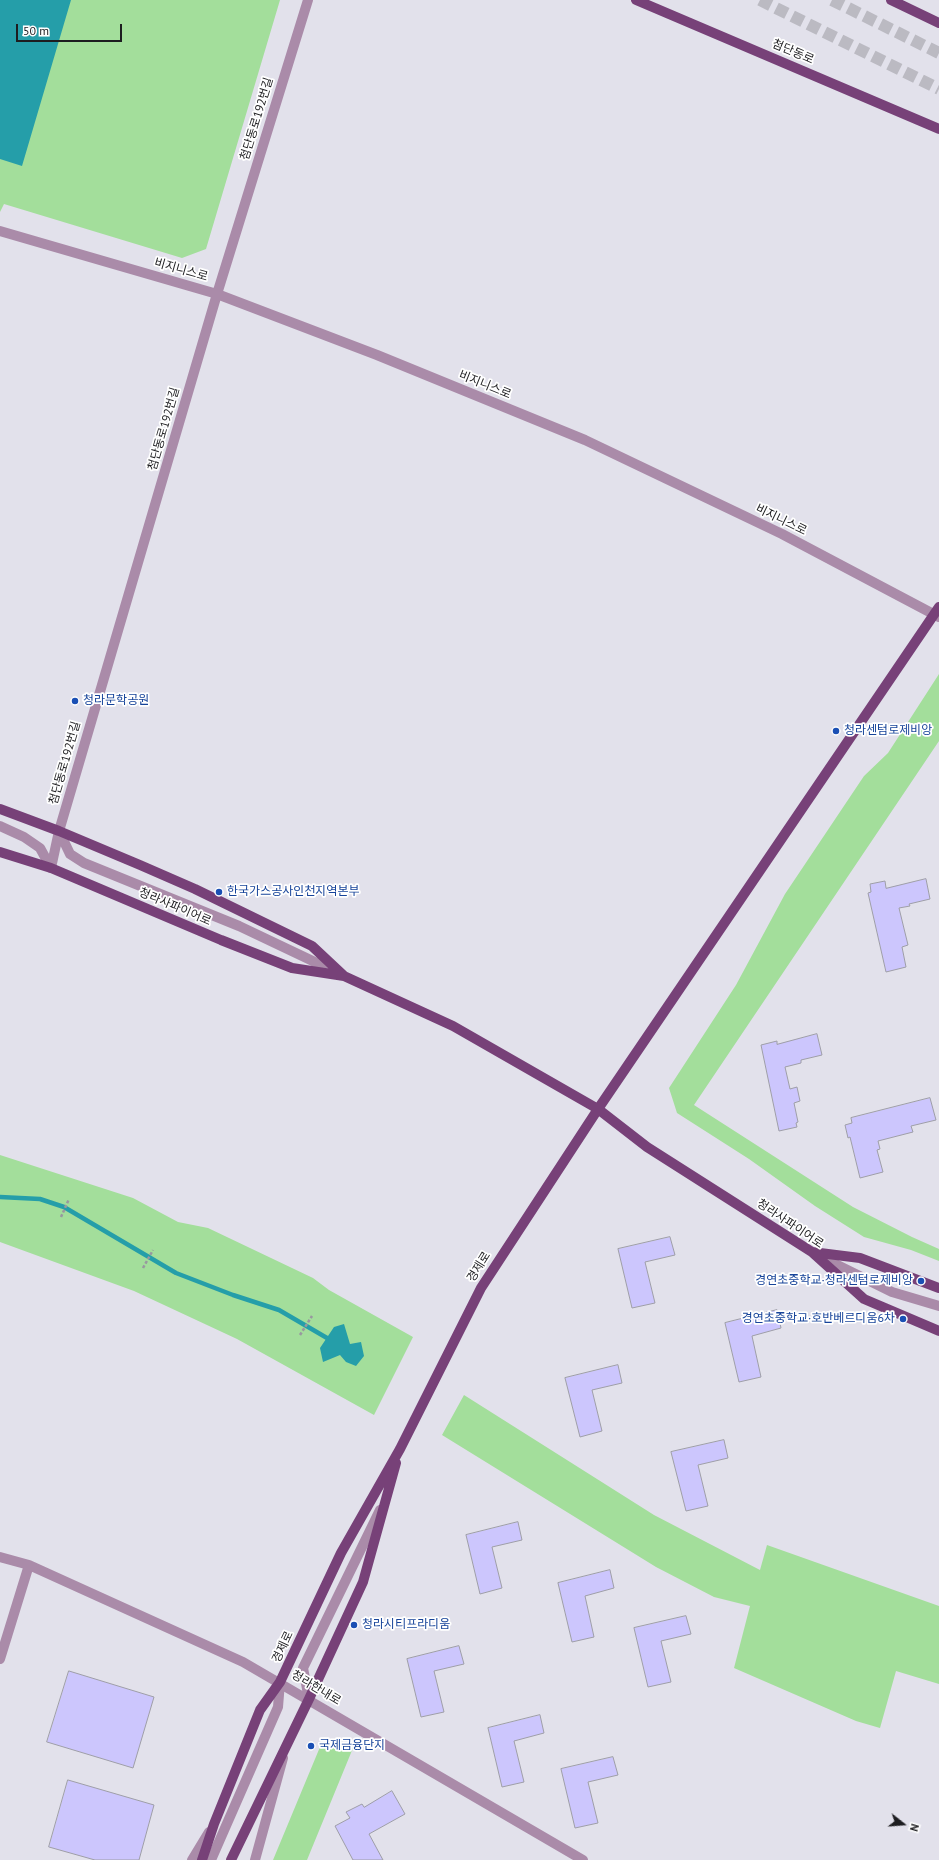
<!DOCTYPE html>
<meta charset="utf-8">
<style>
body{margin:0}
#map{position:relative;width:939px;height:1860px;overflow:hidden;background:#e2e1eb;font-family:"PT Sans",sans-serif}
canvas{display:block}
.north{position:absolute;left:883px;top:1804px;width:40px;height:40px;-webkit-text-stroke:3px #fff;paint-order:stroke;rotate:107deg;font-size:11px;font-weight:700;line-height:16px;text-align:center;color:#1d1d20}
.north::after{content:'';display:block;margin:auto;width:14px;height:18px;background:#1d1d20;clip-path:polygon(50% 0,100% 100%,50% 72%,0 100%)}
.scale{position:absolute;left:16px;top:24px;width:106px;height:18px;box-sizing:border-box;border:2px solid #1d1d20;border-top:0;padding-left:5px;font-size:12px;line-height:14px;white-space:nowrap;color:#1d1d20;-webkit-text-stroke:3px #fff;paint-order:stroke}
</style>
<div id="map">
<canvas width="939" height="1860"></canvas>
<div class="north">N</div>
<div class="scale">50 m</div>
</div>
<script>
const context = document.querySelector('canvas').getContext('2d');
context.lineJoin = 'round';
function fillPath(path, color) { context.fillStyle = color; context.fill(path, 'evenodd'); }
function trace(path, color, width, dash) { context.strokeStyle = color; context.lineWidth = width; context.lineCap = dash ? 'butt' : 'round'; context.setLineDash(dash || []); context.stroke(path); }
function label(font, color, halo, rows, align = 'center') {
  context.font = font + ' "PT Sans","Noto Sans KR",sans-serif'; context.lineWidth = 3.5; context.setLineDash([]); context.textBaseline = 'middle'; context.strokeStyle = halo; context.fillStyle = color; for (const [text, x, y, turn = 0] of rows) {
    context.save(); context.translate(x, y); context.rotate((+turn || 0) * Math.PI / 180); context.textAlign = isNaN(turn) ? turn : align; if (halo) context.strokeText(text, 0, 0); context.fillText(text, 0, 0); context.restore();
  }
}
const green = new Path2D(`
 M0,0H280L206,249L182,258L4,204L0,212Z
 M939,674V741L694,1105L853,1207L912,1237L939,1249V1261L911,1250L864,1237L815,1206L749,1159L677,1113L669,1088L736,985L785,894L864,776L888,753Z
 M0,1155L133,1198L178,1222L208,1228L313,1278L329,1290L413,1337L374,1415L237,1339L134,1291L0,1242Z
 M464,1395L654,1515L760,1570L767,1545L939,1606V1684L896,1671L880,1728L856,1721L734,1668L750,1606L714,1597L656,1567L442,1435Z
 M338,1740L353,1748L307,1860H273L320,1747Z`);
const water = new Path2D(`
 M0,0H71L22,166L0,159Z
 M344,1324L350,1344L361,1342L364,1356L356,1366L346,1362L340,1355L323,1362L320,1348L334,1327Z`);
const stream = new Path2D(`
 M0,1197L40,1199L64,1207L176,1273L233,1295L279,1310L327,1338`);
const building = new Path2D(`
 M926,879L930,899L909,904L910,906L899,908L908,945L902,947L906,967L886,972L868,893L871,892L870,884L885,881L886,888Z
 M817,1034L822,1055L801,1060V1063L785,1067L790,1089L797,1087L800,1101L794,1103L798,1122L796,1123L797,1127L779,1131L761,1045L777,1041V1044Z
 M930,1098L936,1120L911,1126L913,1132L878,1141L880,1149L877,1150L883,1172L860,1178L850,1137L848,1138L845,1125L852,1123L851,1118Z
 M670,1237L675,1255L645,1262L655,1303L632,1308L618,1249Z
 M777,1310L781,1328L752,1336L761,1377L739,1382L725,1323Z
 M618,1365L622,1383L592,1390L602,1431L580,1437L565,1378Z
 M724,1440L728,1458L698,1465L708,1506L686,1511L671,1452Z
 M518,1522L522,1540L492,1547L502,1588L480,1594L466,1535Z
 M610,1570L614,1588L585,1596L594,1637L572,1642L558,1583Z
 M686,1616L691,1634L661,1641L671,1682L648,1687L634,1628Z
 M459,1646L464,1664L434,1671L444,1712L421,1717L407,1659Z
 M69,1671L154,1697L133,1768L47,1742Z
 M540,1715L544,1733L514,1741L524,1782L502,1787L488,1728Z
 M613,1757L618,1775L588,1782L598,1823L575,1828L561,1769Z
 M68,1780L154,1805L139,1860H95L49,1847Z
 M392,1791L405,1814L369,1834L383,1860H353L335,1826L350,1818L346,1812L362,1804L364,1807Z`);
const highwayTunnel = new Path2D(`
 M760,0L939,89
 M832,0L939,53`);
const path = new Path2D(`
 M61,1217L69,1199
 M143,1268L153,1250
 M300,1335L312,1316`);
const minor = new Path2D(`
 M0,231L217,294L377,355L585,440L782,534L939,617
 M0,826L24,837L40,848L51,868
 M59,831L70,854L84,863L239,926L338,973
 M51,868L59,831L217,294L308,0
 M817,1255L892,1292L939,1306
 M0,1557L29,1565L243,1662L583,1860
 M0,1659L29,1565
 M309,1699L303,1668L380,1510
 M192,1860L209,1832
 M211,1860L278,1707L280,1682
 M255,1860L283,1758`);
const major = new Path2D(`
 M636,0L939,129
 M891,0L939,23
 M0,809L59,831L140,865L195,889L312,946L344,976L453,1026L598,1109L647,1147L812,1252L864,1299L939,1331
 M0,852L51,868L221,940L292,968L344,976
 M812,1252L860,1258L939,1288
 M202,1860L214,1824L260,1710L280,1682L341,1553L400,1449L481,1288L598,1109L939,607
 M231,1860L309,1699L363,1582L396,1463`);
const markers = [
 [75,701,4,"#1a4fb4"],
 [836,731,4,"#1a4fb4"],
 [219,892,4,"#1a4fb4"],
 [921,1281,4,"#1a4fb4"],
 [903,1319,4,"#1a4fb4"],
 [354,1625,4,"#1a4fb4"],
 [311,1746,4,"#1a4fb4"]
];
const streetNames = [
 ["첨단동로",793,52,23],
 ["첨단동로192번길",257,119,-73],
 ["비지니스로",181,270,16],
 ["비지니스로",485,385,22],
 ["첨단동로192번길",164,429,-74],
 ["비지니스로",781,520,26],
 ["첨단동로192번길",65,763,-74],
 ["청라사파이어로",175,907,23],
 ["청라사파이어로",790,1224,34],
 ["경제로",479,1267,-58],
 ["경제로",283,1647,-65],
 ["청라한내로",316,1688,31]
];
const transitNames = [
 ["청라문학공원",83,701],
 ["청라센텀로제비앙",844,731],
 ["한국가스공사인천지역본부",227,892],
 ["경연초중학교·청라센텀로제비앙",913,1281,"right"],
 ["경연초중학교·호반베르디움6차",895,1319,"right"],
 ["청라시티프라디움",362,1625],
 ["국제금융단지",319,1746]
];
fillPath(green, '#a3de9b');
fillPath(water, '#259ea9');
trace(stream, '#259ea9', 4.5);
fillPath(building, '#ccc6fd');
trace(building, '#9e9ea7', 1);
trace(highwayTunnel, '#bbbac2', 12, [12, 6]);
trace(path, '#98989f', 2.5, [3, 2]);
trace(minor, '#aa8ba9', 10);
trace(major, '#774178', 10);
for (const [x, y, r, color] of markers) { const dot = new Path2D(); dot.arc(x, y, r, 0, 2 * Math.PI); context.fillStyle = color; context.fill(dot); trace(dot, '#fff', 1.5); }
label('12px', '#1d1d20', '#fff', streetNames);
label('12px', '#164399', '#fff', transitNames, 'left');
</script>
